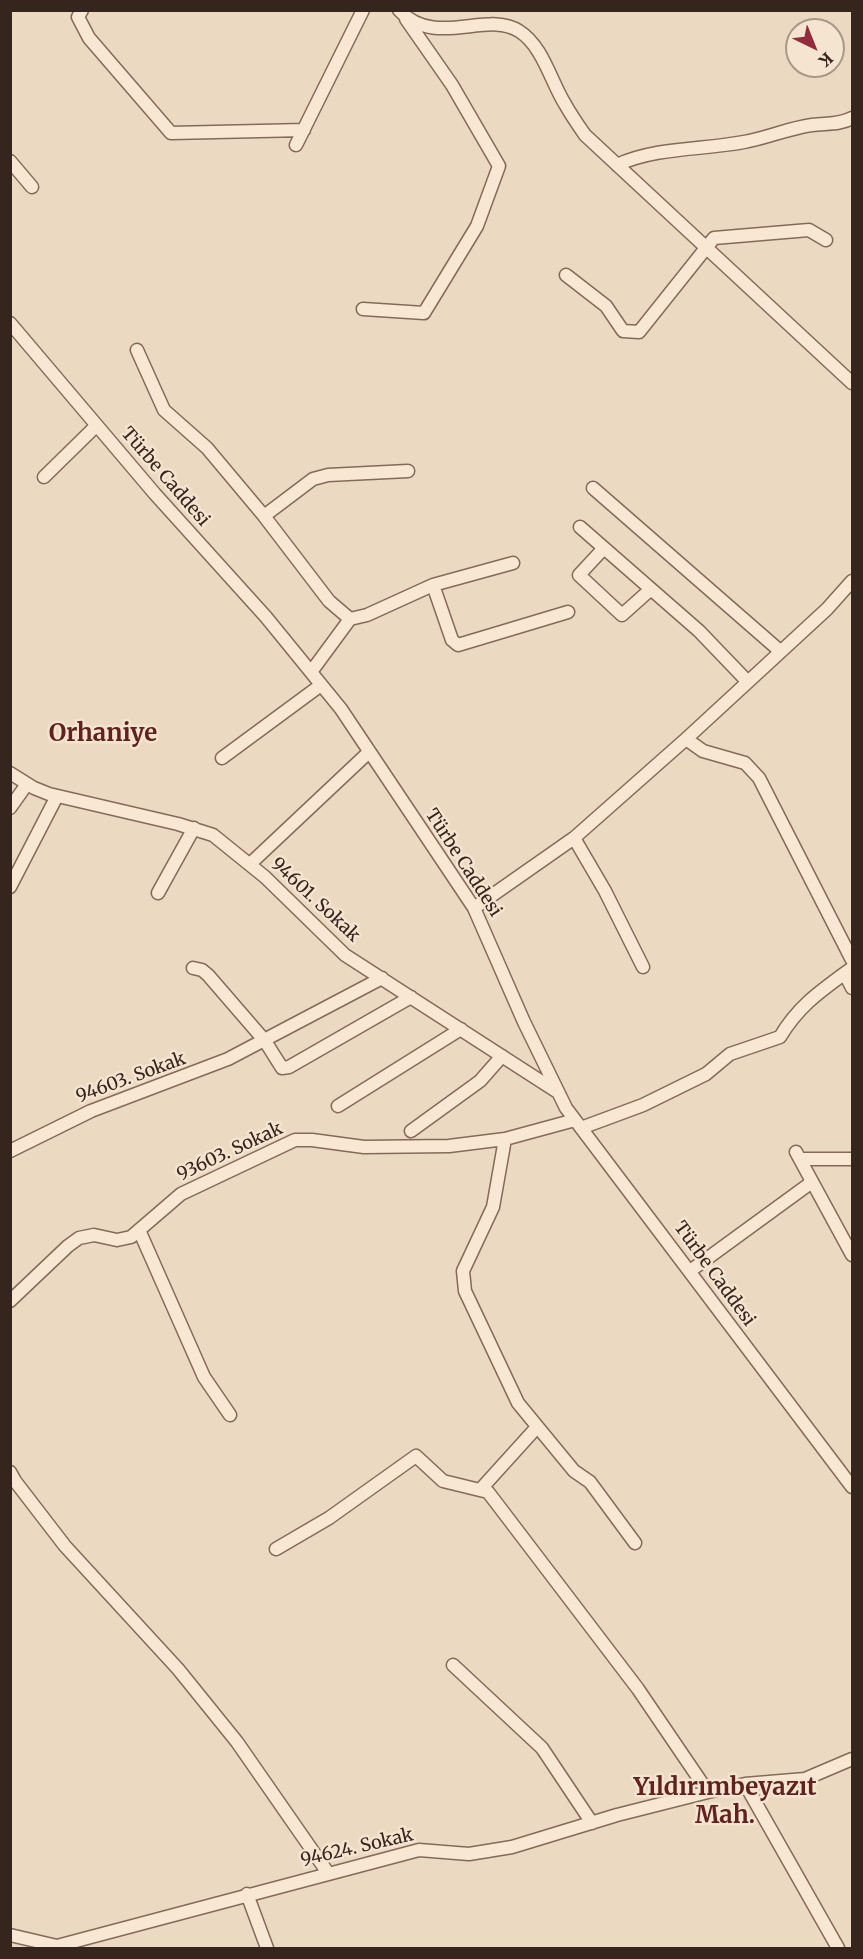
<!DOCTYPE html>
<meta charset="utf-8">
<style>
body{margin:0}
#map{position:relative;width:863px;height:1959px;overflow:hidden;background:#ecd9c1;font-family:Merriweather,serif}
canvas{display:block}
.frame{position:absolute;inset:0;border:12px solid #35251d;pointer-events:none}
.north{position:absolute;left:785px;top:18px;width:60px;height:60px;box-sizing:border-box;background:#f4e4d0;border:2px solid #a89888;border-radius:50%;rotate:137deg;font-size:16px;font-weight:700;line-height:24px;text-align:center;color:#35251d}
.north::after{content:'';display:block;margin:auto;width:21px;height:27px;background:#922b3b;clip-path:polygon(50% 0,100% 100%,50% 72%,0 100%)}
</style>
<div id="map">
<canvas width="863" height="1959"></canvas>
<div class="frame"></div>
<div class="north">K</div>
</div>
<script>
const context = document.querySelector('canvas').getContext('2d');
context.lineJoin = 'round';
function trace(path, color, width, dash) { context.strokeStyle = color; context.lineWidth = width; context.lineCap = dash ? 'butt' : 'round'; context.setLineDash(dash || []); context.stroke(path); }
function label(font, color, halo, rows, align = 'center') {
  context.font = font + ' Merriweather,serif'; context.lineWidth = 5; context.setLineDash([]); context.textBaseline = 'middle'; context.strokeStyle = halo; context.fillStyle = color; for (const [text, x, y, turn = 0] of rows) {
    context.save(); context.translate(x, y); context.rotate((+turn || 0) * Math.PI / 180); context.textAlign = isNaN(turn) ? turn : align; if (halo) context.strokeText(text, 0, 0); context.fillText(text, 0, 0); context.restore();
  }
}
const minor = new Path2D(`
 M82,10L78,17L89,38L171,133L304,130
 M399,10C435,49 487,10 519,31C543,46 551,82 565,104C571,115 578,125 585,135L852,383
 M296,145L363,10
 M10,161L32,187
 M617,165C656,147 702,150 744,142C767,138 789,128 812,125C826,123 840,125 852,118
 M566,275L606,306L623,331L639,332L714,238L809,230L826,240
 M363,309L424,313L477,226L499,166L452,85L406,19
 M10,323L155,494L266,617L341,709L474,908L524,1022L566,1108L852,1487
 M137,350L164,410L207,448L264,516L329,601L350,619
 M44,477L96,426
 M593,488L780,651
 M264,516L313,479L328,475L408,471
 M580,527L699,631L747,681
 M604,548L579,575L622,615L651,589
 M433,585L452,640L458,645L568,612
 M311,672L350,619L367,615L433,585L513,563
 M686,739L703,751L745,763L759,778L852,960
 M222,758L321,685
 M10,773L34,788L49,794L178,824L213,835L265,877L345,955L556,1091
 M10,808L27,784
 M574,838L605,891L643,967
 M250,864L369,752
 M10,887L57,796
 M158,893L194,828
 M474,908L574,838L686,739L827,609L852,581
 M193,968L202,970L208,975L265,1041L282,1068L289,1067L411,997
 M845,974L852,988
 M338,1106L461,1029
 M581,1128L643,1105L706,1074L730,1054L780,1037C799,1005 822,990 852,968
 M411,1131L480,1081L502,1056
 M505,1139L493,1207L463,1271L465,1291L518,1403L574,1471L590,1482L635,1543
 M10,1151L91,1111L228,1059L382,978
 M796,1152L852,1255
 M800,1159H852
 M139,1230L204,1377L230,1415
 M690,1271L812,1182
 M10,1301L68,1246L79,1238L94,1235L117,1240L131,1237L181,1194L295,1140H312L364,1147L449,1146L505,1139L575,1120
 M10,1472L15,1481L65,1546L178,1669L237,1742L328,1873
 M480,1490L537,1427
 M276,1549L329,1518L416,1456L443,1481L488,1492L638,1689L708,1792
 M453,1665L542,1748L592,1823
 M745,1784L838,1948
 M247,1894L267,1948
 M10,1935L57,1946L419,1850L469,1854L512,1847L617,1815L708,1792L745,1784L805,1779L852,1759`);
const streetNames = [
 ["Türbe Caddesi",165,477,49],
 ["Türbe Caddesi",463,863,57],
 ["94601. Sokak",315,900,43],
 ["94603. Sokak",131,1078,-20],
 ["93603. Sokak",230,1152,-25],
 ["Türbe Caddesi",714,1274,54],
 ["94624. Sokak",357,1848,-13]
];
const districtNames = [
 ["Orhaniye",103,734],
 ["Yıldırımbeyazıt",725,1788],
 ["Mah.",725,1816]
];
trace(minor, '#856a59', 15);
trace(minor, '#f7e7d3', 12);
label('18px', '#35251d', '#f4e4d0', streetNames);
label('bold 24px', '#60221e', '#f4e4d0', districtNames);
</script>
